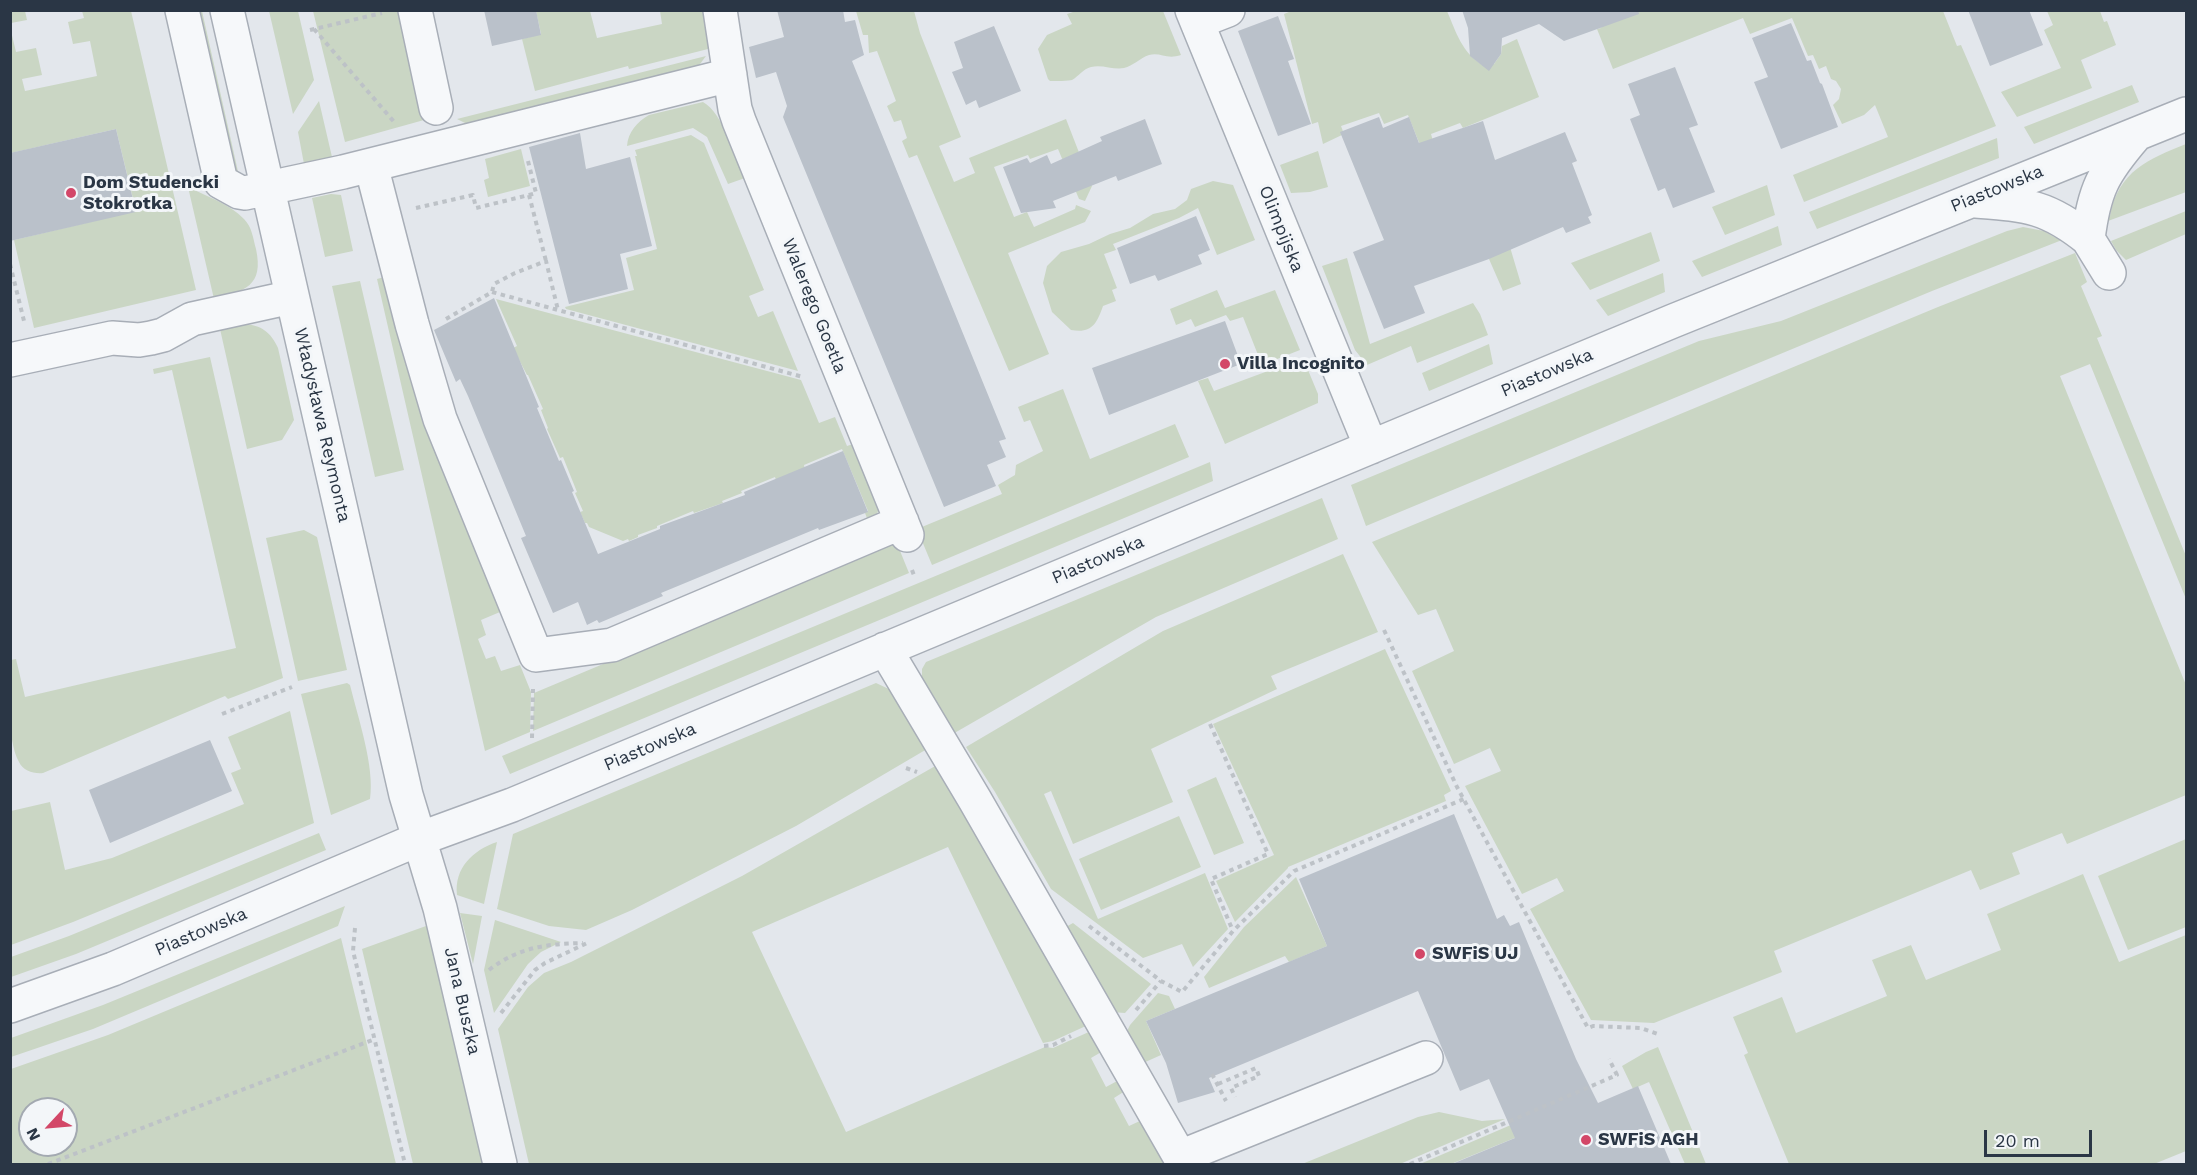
<!DOCTYPE html>
<meta charset="utf-8">
<style>
body{margin:0}
#map{position:relative;width:2197px;height:1175px;overflow:hidden;background:#e3e7ec;font-family:"Work Sans",sans-serif}
canvas{display:block}
.frame{position:absolute;inset:0;border:12px solid #2a3645;pointer-events:none}
.north{position:absolute;left:18px;top:1097px;width:60px;height:60px;box-sizing:border-box;background:#f3f6f9;border:2px solid #a3a9b1;border-radius:50%;rotate:244deg;font-size:16px;font-weight:700;line-height:24px;text-align:center;color:#2a3645}
.north::after{content:'';display:block;margin:auto;width:21px;height:27px;background:#d34768;clip-path:polygon(50% 0,100% 100%,50% 72%,0 100%)}
.scale{position:absolute;left:1984px;top:1130px;width:108px;height:27px;box-sizing:border-box;border:3px solid #2a3645;border-top:0;padding-left:8px;font-size:18px;line-height:21px;white-space:nowrap;color:#2a3645;-webkit-text-stroke:4px #f3f6f9;paint-order:stroke}
</style>
<div id="map">
<canvas width="2197" height="1175"></canvas>
<div class="frame"></div>
<div class="north">N</div>
<div class="scale">20 m</div>
</div>
<script>
const context = document.querySelector('canvas').getContext('2d');
context.lineJoin = 'round';
function fillPath(path, color) { context.fillStyle = color; context.fill(path, 'evenodd'); }
function trace(path, color, width, dash) { context.strokeStyle = color; context.lineWidth = width; context.lineCap = dash ? 'butt' : 'round'; context.setLineDash(dash || []); context.stroke(path); }
function label(font, color, halo, rows, align = 'center') {
  context.font = font + ' "Work Sans",sans-serif'; context.lineWidth = 6; context.setLineDash([]); context.textBaseline = 'middle'; context.strokeStyle = halo; context.fillStyle = color; for (const [text, x, y, turn = 0] of rows) {
    context.save(); context.translate(x, y); context.rotate((+turn || 0) * Math.PI / 180); context.textAlign = isNaN(turn) ? turn : align; if (halo) context.strokeText(text, 0, 0); context.fillText(text, 0, 0); context.restore();
  }
}
const green = new Path2D(`
 M11,10L25,11L27,20L11,23Z
 M1294,10L1447,11C1456,32 1462,53 1483,65L1494,64L1501,54L1502,46L1517,39L1539,97L1463,128L1460,123L1431,134L1433,141L1420,145L1408,115L1384,124L1379,113L1341,126L1344,134L1323,144L1318,122L1312,124L1284,14Z
 M1609,10L1943,11L1957,46L1961,45L1996,126L1804,202L1793,175L1888,137L1875,105L1864,115L1842,124L1833,105L1839,99L1841,89L1836,81L1831,79L1826,66L1819,69L1813,55L1808,56L1792,18L1750,34L1743,18L1613,69L1597,29L1601,28Z
 M82,11H131L196,290L34,328L14,240L136,211L116,129L11,153L10,27L16,52L36,48L42,75L22,79L25,91L97,76L90,41L73,44L68,22L84,18Z
 M190,11H202L239,176L226,168Z
 M269,11H298L314,80L293,114Z
 M313,11H405L426,114L424,120L345,142Z
 M536,11H590L597,38L662,24L660,11H708L710,45L708,49L629,69L628,66L535,91L522,39L541,34Z
 M856,11H914L920,33L961,137L939,146L954,182L975,173L969,158L1066,119L1092,186L1085,201L1079,199L1058,149L1030,159L1028,155L994,167L1014,217L1027,212L1034,227L1075,209L1076,205L1091,211L1085,222L1008,253L1049,354L1009,371L917,155L909,158L902,141L907,138L901,120L894,122L887,106L896,101L877,51L869,53L868,35H863Z
 M1163,11L1181,55C1166,60 1161,52 1149,55C1140,58 1133,66 1124,68C1113,70 1102,64 1091,67C1083,69 1079,76 1072,80C1070,81 1054,81 1050,81L1048,79L1038,49L1047,35L1072,24L1067,14L1079,10Z
 M2047,11H2100L2104,22L2107,21L2116,45L2081,60L2092,88L2017,117L2001,92L2061,68L2044,30L2053,25Z
 M706,56L700,64L692,70L467,124L457,119Z
 M2132,85L2139,102L2034,144L2024,127Z
 M319,101L332,157L304,164L298,132Z
 M703,102C723,113 735,157 745,178L728,184L707,137L693,128L627,146C628,132 637,122 649,115Z
 M691,135L704,143L764,290L749,296L758,317L773,311L798,371L566,309L565,307L634,290L626,258L657,249L635,156H637L635,150Z
 M1997,138L1999,158L1817,229L1809,212Z
 M2186,144V192L2108,221V216H2110C2118,171 2149,159 2186,144Z
 M521,149L530,186L488,197L484,180L489,178L485,159Z
 M1318,151L1328,187L1310,192L1291,193L1280,165Z
 M1213,181L1233,185L1255,240L1217,255L1198,208L1179,218L1113,244L1116,250L1104,254L1117,288L1112,290L1116,301L1103,306C1097,323 1092,334 1071,330L1052,312L1043,283L1047,266L1061,252L1089,244L1110,234L1130,228L1153,214L1175,209L1187,200L1191,189Z
 M1767,185L1775,215L1725,235L1712,207Z
 M188,187C206,196 230,204 244,219C252,227 253,238 256,249C264,286 245,291 214,299Z
 M331,194L341,195L353,251L325,257L312,198Z
 M2186,211V234L2126,260L2116,250L2111,241Z
 M1778,226L1782,245L1702,277L1692,261Z
 M2023,227L2044,231L2056,238L2058,236L2062,240L1932,291L1366,526L1351,485L1699,341L1781,321L2007,231Z
 M1651,232L1660,261L1590,290L1571,263Z
 M1507,237L1521,284L1503,291L1489,259Z
 M2075,253L2087,282L2081,286L2102,336L2097,338L2186,556V599L2090,364L2060,376L2186,685V795L2067,844L2062,833L2012,853L2020,874L1980,890L1971,870L1774,951L1782,972L1654,1023L1591,1020L1530,909L1564,891L1557,878L1522,894L1465,786L1501,771L1490,748L1454,764L1412,671L1454,651L1436,609L1418,615L1372,542L1938,307Z
 M1347,258L1370,344L1473,303L1480,314L1488,335L1417,363L1411,346L1367,365L1355,350L1322,266Z
 M1663,273L1665,292L1608,316L1596,300Z
 M388,276L443,470L500,612L481,620L486,635L478,639L486,659L495,656L501,671L520,665L531,692L530,732L485,751L377,279Z
 M360,281L404,470L375,477L332,286Z
 M1217,290L1225,308L1275,290L1300,350L1262,365L1243,317L1230,321L1226,315L1195,327L1191,319L1176,325L1170,309Z
 M496,299L801,380L819,423L835,417L847,446L853,444L879,509L876,516L869,523L865,513L868,511L842,449L804,465L805,470L776,480L775,477L741,491L742,493L722,501L723,503L694,513L693,511L657,526V528L638,535V537L629,541L628,539L623,541L589,527L587,523H585L580,512L583,511L575,493L577,492L563,457L560,458L547,429L548,428L541,410L543,409L528,375H527L513,348L517,346Z
 M244,324C261,325 271,332 278,348L294,420L282,440L247,449L220,329Z
 M1489,344L1493,364L1429,391L1422,373Z
 M210,357L283,678L228,699L225,696L43,773C34,774 23,771 19,762C6,738 10,688 11,660L16,659L25,697L236,648L172,370L154,374L153,369Z
 M1303,358L1318,394V403L1225,444L1198,381L1208,378L1214,391Z
 M1063,389L1090,459L1175,424L1189,457L932,565L917,529L1002,494L998,485L1015,475L1016,465L1043,451L1030,420L1024,422L1018,407Z
 M1210,462L1213,481L510,774L502,756Z
 M1322,498L1338,539L1156,617L951,735L922,685V669L926,662Z
 M304,530L317,537L347,670L298,681L266,538Z
 M896,541L909,573L533,731L534,693Z
 M1343,554L1378,632L1271,676L1277,689L1151,749L1173,802L1073,844L1051,791L1044,794L1098,919L1205,873L1228,929L1193,967L1182,944L1143,958L1051,889L995,792L966,747L1163,631Z
 M1385,649L1451,791L1444,795L1446,801L1288,867V868L1235,922L1216,881L1274,855L1213,724Z
 M347,683L350,685C358,718 375,767 370,799L331,815L301,694Z
 M876,683L891,690L927,749L796,826L632,910L586,930L549,926L497,909L513,834Z
 M290,711L314,823L73,922L11,945V811L50,802L65,870L112,858L244,804L231,773L241,769L228,737Z
 M937,765L1088,1025L1053,1041L1043,1043L948,847L752,932L846,1132L1045,1047L1053,1048L1091,1031L1103,1051L1091,1058L1106,1087L1119,1080L1125,1091L1114,1098L1129,1126L1142,1120L1166,1164H529L498,1029L528,987L544,973L571,962L742,876Z
 M1216,777L1244,843L1214,855L1187,790Z
 M1179,816L1201,867L1101,910L1079,859Z
 M319,833L326,850L76,954L11,977V957L69,936Z
 M2186,839V927L2128,950L2098,876Z
 M497,842L484,904L457,895C454,868 473,850 497,842Z
 M2083,874L2119,962L2186,935V1151L2154,1164H1789L1744,1055L1748,1053L1733,1017L1782,997L1796,1033L1887,996L1872,960L1911,945L1926,980L2001,950L1987,914Z
 M1296,877L1327,946L1289,962L1285,956L1209,988L1204,977L1244,927Z
 M345,906L338,926L93,1029L11,1057V1038L103,1005Z
 M460,913L482,916L473,964Z
 M495,920L561,942L541,952L528,964L494,1013L484,970Z
 M1073,923L1151,984L1125,1013L1111,1012L1064,928Z
 M426,926L432,937L486,1164H413L362,949Z
 M341,938L396,1164H11V1069L108,1035ZM30,1109H66V1145H30Z
 M1158,993L1169,996L1175,1009L1146,1021L1161,1055L1141,1064L1125,1035L1130,1025Z
 M1658,1047L1706,1164H1685L1649,1082L1633,1089L1622,1066L1646,1052Z
 M1562,1103L1571,1115L1451,1164H1420Z
 M1439,1112L1482,1121L1505,1119L1400,1164H1302L1418,1117Z`);
const building = new Path2D(`
 M484,10H536L541,35L492,46Z
 M777,10H843L845,22L855,20L864,55L852,61L1006,439L999,441L1006,457L987,465L996,486L944,507L785,122L783,117L787,106L776,72L756,78L749,47L784,37Z
 M1462,10H1638L1639,14L1564,41L1539,24L1502,38L1501,54L1489,71L1470,56L1468,28Z
 M1968,10H2029L2043,45L1990,66Z
 M1278,16L1294,59L1288,61L1311,124L1278,136L1238,31Z
 M1791,23L1807,61L1811,60L1820,83L1822,84L1838,127L1781,149L1754,82L1768,77L1752,38Z
 M994,26L1021,91L979,108L976,100L966,105L952,72L963,68L954,42Z
 M1675,67L1698,125L1689,128L1715,192L1673,208L1665,188L1658,191L1630,119L1640,115L1628,84Z
 M1379,117L1383,128L1409,117L1419,143L1483,121L1495,160L1565,132L1577,161L1572,163L1592,215L1588,217L1591,223L1566,233L1563,227L1489,259L1414,286L1425,313L1384,329L1353,252L1384,240L1340,132Z
 M1145,119L1162,164L1118,181L1116,176L1053,201L1056,208L1021,213L1003,167L1027,158L1030,163L1047,155L1051,164L1102,141L1100,137Z
 M116,129L136,212L10,241V153Z
 M580,133L586,169L630,157L652,246L620,254L628,289L569,304L529,147Z
 M1196,216L1210,250L1198,255L1202,264L1158,281L1155,275L1130,284L1117,248Z
 M494,298L539,407L537,408L559,461L561,460L574,491L572,492L598,554L660,529V526L745,495L744,492L843,451L868,512L819,530L818,528L661,593L663,596L599,623L597,620L587,625L578,602L553,613L521,538L526,536L468,396L460,379L456,382L434,330Z
 M1225,321L1241,364L1109,415L1092,368Z
 M210,740L232,791L110,843L89,790Z
 M1454,814L1497,919L1504,915L1510,926L1519,922L1576,1059L1598,1103L1638,1086L1671,1164H1452L1515,1138L1489,1079L1460,1091L1418,991L1209,1078L1215,1092L1178,1103L1166,1063L1146,1021L1327,946L1299,879Z`);
const path = new Path2D(`
 M314,29L395,123
 M310,30L382,13
 M528,161L536,193L529,195
 M416,208L473,195L476,208L529,195L546,261
 M10,264L24,321
 M492,292L803,377
 M446,319L492,292L494,284L515,273L546,261L558,310
 M912,570L915,578
 M1384,630L1457,787L1588,1028L1593,1026L1641,1028L1658,1034
 M222,714L292,687
 M1210,724L1268,854L1211,879L1233,931
 M532,738L533,689
 M906,768L917,772
 M1089,926L1161,981L1182,992L1233,931L1294,871L1464,799
 M355,928L353,951L405,1164
 M489,970C519,947 546,944 583,943
 M1136,1010L1161,981
 M501,1013L535,970L545,963L587,943
 M1044,1046L1053,1045L1071,1036
 M1212,1074L1226,1101
 M1218,1084L1256,1068L1259,1076L1231,1088L1235,1097
 M48,1164L375,1039
 M1410,1164L1617,1075L1609,1059`);
const minor = new Path2D(`
 M182,10L221,182L239,192L245,193L343,172L730,75
 M227,10L406,795L440,908L500,1164
 M415,10L436,108
 M720,10L735,109L739,121L907,535
 M1192,10L1371,447
 M1197,22L1228,10
 M371,165L412,324L440,419L536,655L612,645L902,522
 M1976,201C2027,205 2047,206 2088,239C2094,190 2103,173 2135,136
 M2088,239L2109,273
 M10,360L112,338L139,340L151,338L163,335L192,319L292,297
 M885,649L975,800L1184,1164
 M10,1006L113,969L419,839L512,805L1673,321L2186,114
 M1180,1157L1426,1058`);
const markers = [
 [71,193,6,"#d34768"],
 [1225,364,6,"#d34768"],
 [1420,954,6,"#d34768"],
 [1586,1140,6,"#d34768"]
];
const poiNames = [
 ["Dom Studencki",83,183],
 ["Stokrotka",83,204],
 ["Villa Incognito",1237,364],
 ["SWFiS UJ",1432,954],
 ["SWFiS AGH",1598,1140]
];
const streetNames = [
 ["Piastowska",1997,189,-22],
 ["Olimpijska",1281,229,68],
 ["Walerego Goetla",814,306,68],
 ["Piastowska",1547,373,-23],
 ["Władysława Reymonta",322,425,77],
 ["Piastowska",1098,560,-23],
 ["Piastowska",650,747,-23],
 ["Piastowska",201,932,-23],
 ["Jana Buszka",462,1001,77]
];
fillPath(green, '#cad6c4');
fillPath(building, '#bac1ca');
trace(minor, '#a8aeb7', 36);
trace(path, '#bdc2c7', 4, [4.5, 4.5]);
trace(minor, '#f6f8fa', 33);
for (const [x, y, r, color] of markers) { const dot = new Path2D(); dot.arc(x, y, r, 0, 2 * Math.PI); context.fillStyle = color; context.fill(dot); trace(dot, '#f3f6f9', 2); }
label('bold 18px', '#2a3645', '#f3f6f9', poiNames, 'left');
label('18px', '#2a3645', '#f3f6f9', streetNames);
</script>
